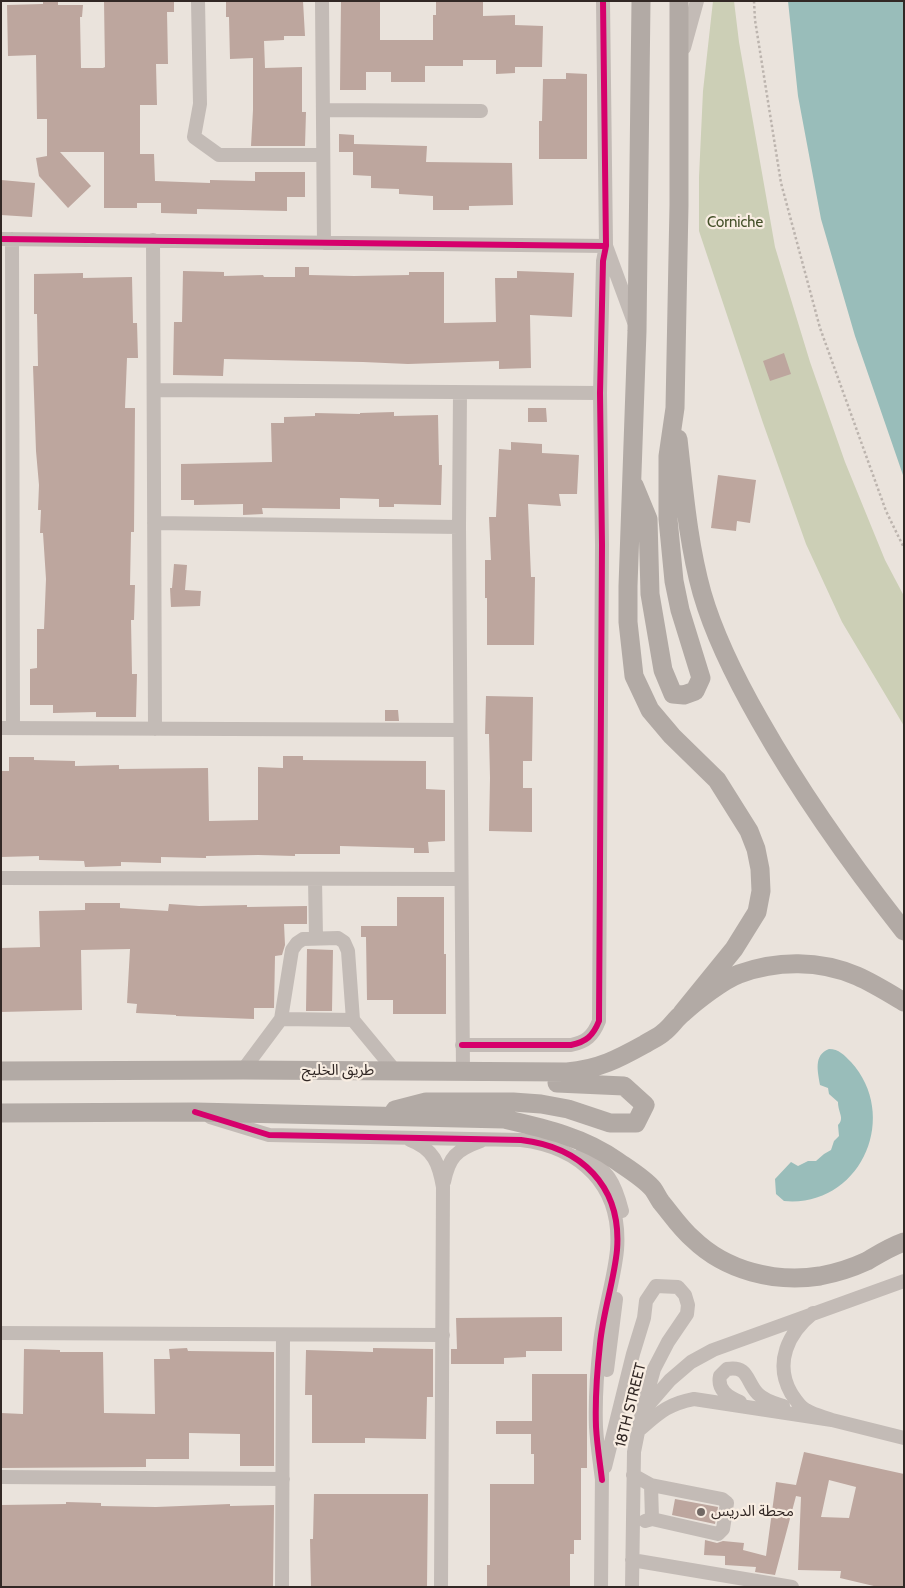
<!DOCTYPE html>
<meta charset="utf-8">
<style>
body{margin:0}
#map{position:relative;width:905px;height:1588px;overflow:hidden;background:#eae3dc;font-family:Cabin,sans-serif}
canvas{display:block}
.frame{position:absolute;inset:0;border:2px solid #322825;pointer-events:none}
</style>
<div id="map">
<canvas width="905" height="1588"></canvas>
<div class="frame"></div>
</div>
<script>
const context = document.querySelector('canvas').getContext('2d');
context.lineJoin = 'round';
function fillPath(path, color) { context.fillStyle = color; context.fill(path, 'evenodd'); }
function trace(path, color, width, dash) { context.strokeStyle = color; context.lineWidth = width; context.lineCap = dash ? 'butt' : 'round'; context.setLineDash(dash || []); context.stroke(path); }
function label(font, color, halo, rows, align = 'center') {
  context.font = font + ' Cabin,"Noto Sans Arabic",sans-serif'; context.lineWidth = 4.5; context.setLineDash([]); context.textBaseline = 'middle'; context.strokeStyle = halo; context.fillStyle = color; for (const [text, x, y, turn = 0] of rows) {
    context.save(); context.translate(x, y); context.rotate((+turn || 0) * Math.PI / 180); context.textAlign = isNaN(turn) ? turn : align; if (halo) context.strokeText(text, 0, 0); context.fillText(text, 0, 0); context.restore();
  }
}
const green = new Path2D(`
 M713,1H734L739,42L775,247L810,362L845,462L885,560L904,596V726L842,622L806,544L763,423L699,231V177L703,91Z`);
const water = new Path2D(`
 M788,1H904V478L855,336L821,219L798,96Z
 M829,1049C839,1049 844,1055 851,1062C901,1117 860,1208 784,1201L776,1194L775,1179L791,1162L798,1166L808,1161H816L824,1154L831,1150L834,1141L839,1136L838,1125C845,1118 838,1113 838,1102L829,1094L828,1088L820,1085C818,1072 813,1055 829,1049Z`);
const building = new Path2D(`
 M43,1H58V5H83L82,17H80L81,68H103L105,67L104,1H174V12H167L168,64H156L157,105H140V154H154L155,181L210,183V180L255,181V172H305V197H287V211L197,209V214L161,213V203H137V208H104V152H60L91,186L68,208L39,176L36,158L47,156V119H37L36,55L8,56L7,5L43,4Z
 M226,1H303L305,36H284V40L264,41L265,68L302,67V112H306L305,146H251L253,110V58L230,59L229,17H226Z
 M341,1H380V40H433V15H436V1H483V16L515,15V25L543,26L542,67H515V73L496,74V60H463V66H425V82H391V72H366V90H340Z
 M566,73L587,74V159H539V121H542L543,79H566Z
 M339,134L354,135V144L427,146L426,162L512,163L513,205L469,206V210H433V196L399,194V189L371,188V176L353,175V152H339Z
 M1,180L35,183L32,217L1,215Z
 M295,267H309V275L354,276L409,275V272H444V323L496,322L495,278H517V271L574,273L572,317L530,315L531,368L499,369V361L408,364L363,362L224,359L223,376L173,375L174,322H182L183,271L224,272V276L263,275L264,277H295Z
 M83,273V278L132,277L133,323H137L138,358H127L125,408H135L134,532H131L130,585H135L134,620H131L132,674H137L136,717H96V712L53,713V705H30V669L37,668V629H44L46,579L43,533H40L41,510H38L39,485L36,451L33,366H38L37,314H34V274Z
 M784,353L791,374L770,381L763,361Z
 M528,408H546L547,422H528Z
 M394,412V416L438,415L439,465H442L441,505L394,504V507H379V499L340,498V509L262,508L263,514L243,515V504L194,505V500H181V464L272,462L271,423H284V417L315,416V413L360,414V413Z
 M511,442L542,444V453L579,455L577,494H559L561,506L528,504L531,577H535L534,645H487V598H485V560H491L489,517H496L499,449L511,450Z
 M718,475L756,480L750,523L737,521L736,531L711,528Z
 M174,564L187,565L185,590L201,591L200,606L171,607L170,588H172Z
 M486,696L533,697L532,761H523V788H532V832L489,831L490,778L489,734H485Z
 M385,710H398L399,721H385Z
 M283,756H303V760L426,761V789L445,790V841L428,842L429,853H414V848L340,846V854H295V856L258,855L206,856V858L161,857V863L121,862V866L85,867L84,861L39,860V856L1,857V771H9V757H34V760L75,761V766L119,765V769L208,768L209,821L258,820V767L283,768Z
 M397,897H444V954H446V1014H393V1000H367L366,937H361V926H397Z
 M85,903H120V908L168,911L169,904L199,906L247,905V907L307,906V924H284L285,945L282,955L275,956L274,1008H254V1019L176,1016V1015L136,1013L137,1004L127,1003L130,949L81,950L82,1010L1,1012V948L40,947L39,911L85,910Z
 M307,949L333,950L332,1011H306Z
 M562,1317V1351H526V1357L504,1358V1364H451V1349H457L456,1318Z
 M187,1348L188,1351L274,1352V1466H240V1434L189,1433V1459H146V1467L1,1468V1413L23,1414L24,1349L60,1350V1352H103L104,1413L155,1414L154,1359H170L169,1349Z
 M373,1348L433,1349V1397H427L426,1439L365,1438V1443H312V1395H305L306,1350L373,1352Z
 M532,1374H587V1468H581V1540H574V1554H570V1587H487V1565H490V1484H534V1454H531V1434H496V1421H532Z
 M804,1452L904,1474V1587H878L840,1578L841,1571L798,1570L801,1497L796,1496L775,1575L755,1572L756,1567L725,1565V1556L704,1555L705,1540L717,1543L723,1541L744,1543L743,1550L766,1556L776,1482L796,1485ZM829,1480L856,1487L849,1518L821,1517Z
 M314,1494H428L427,1587H311L310,1539H313Z
 M675,1499L718,1507L715,1524L672,1515Z
 M66,1502L101,1503V1506L156,1507L230,1504V1506L274,1505L273,1587H1V1505L66,1504Z`);
const path = new Path2D(`
 M754,1L755,20L781,183L820,328L886,511L904,548`);
const minor = new Path2D(`
 M198,1L200,104L194,137L219,155H323
 M322,1L324,243
 M684,48L697,1
 M323,110L481,111
 M1,239L606,246
 M12,239L13,728
 M153,240L155,729
 M606,246L634,322
 M154,390L600,393
 M460,393L459,527L463,1072
 M154,523L459,527
 M1,728L460,730
 M1,878L461,879
 M315,879L316,938
 M281,1019L292,950L297,943L303,939L338,938L344,942L348,951L353,1020
 M462,1045H571C586,1042 593,1036 599,1021L602,545L600,393L603,261L606,246L603,1
 M243,1070L281,1019L353,1020L396,1072
 M210,1117L269,1135L521,1140C581,1147 622,1186 617,1250C614,1281 603,1312 600,1344C597,1371 595,1400 596,1427C597,1445 600,1463 602,1480
 M410,1140C434,1149 439,1164 443,1187L441,1587
 M582,1153C608,1173 614,1179 622,1211
 M444,1182C449,1157 456,1150 481,1141
 M1,1333L443,1335
 M607,1370L616,1299
 M740,1402C728,1397 717,1390 720,1376L727,1369C749,1365 746,1382 758,1394C765,1401 774,1403 783,1406
 M644,1410L670,1380L691,1362L713,1350L904,1281
 M832,1420L904,1438
 M638,1431C658,1414 667,1404 694,1399L832,1420C824,1417 814,1415 806,1410C800,1407 795,1399 791,1393C774,1363 788,1333 813,1313
 M605,1467L633,1354L644,1318L646,1301L656,1286L678,1287L685,1295L688,1305L687,1314L668,1342L654,1369L642,1412L634,1452L632,1587
 M633,1475L651,1485L652,1519L645,1521
 M1,1477L283,1479
 M651,1485L722,1499L727,1503L723,1529L718,1534L652,1519
 M632,1560L792,1587
 M282,1587L283,1335
 M601,1587L602,1471`);
const major = new Path2D(`
 M641,1L637,331L628,586V622L634,676L650,710L672,736L717,780L749,831L756,849L760,869L761,891L757,912L734,949L682,1013
 M678,439C684,491 688,543 702,593C715,638 737,681 760,721C802,795 851,864 904,931
 M634,485L648,519L650,594L663,670L673,694L684,695L695,691L701,678L680,610L674,581L668,519V456L675,408L679,205V1
 M1,1071L243,1070L567,1072C599,1069 618,1059 645,1044C651,1040 659,1037 664,1032C671,1027 676,1018 683,1013C696,1001 723,980 739,974C777,960 820,960 857,976C873,983 889,993 904,1002
 M395,1110L426,1102H513L541,1104L568,1109L610,1123H636L645,1105L624,1086L557,1083
 M1,1113L195,1112L504,1119C543,1128 584,1137 617,1161C627,1168 645,1179 653,1189C656,1193 658,1198 661,1202C671,1214 681,1229 693,1239C726,1271 775,1283 820,1276C836,1273 852,1268 867,1261C879,1254 890,1247 904,1242`);
const cycleway = new Path2D(`
 M1,239L606,246
 M462,1045H571C586,1042 593,1036 599,1021L602,545L600,393L603,261L606,246L603,1
 M195,1112L269,1135L521,1140C581,1147 622,1186 617,1250C614,1281 603,1312 600,1344C597,1371 595,1400 596,1427C597,1445 600,1463 602,1480`);
const markers = [
 [701,1512,5,"#726965"]
];
const parkNames = [
 ["Corniche",735,223]
];
const streetNames = [
 ["طريق الخليج",338,1071],
 ["18TH STREET",631,1405,-76]
];
const poiNames = [
 ["محطة الدريس",711,1512]
];
fillPath(green, '#cccfb6');
fillPath(water, '#99bdba');
fillPath(building, '#bda69e');
trace(path, '#bcb4ae', 2.5, [2.5, 2.5]);
trace(minor, '#c3bbb6', 14);
trace(major, '#b2aaa5', 19);
trace(cycleway, '#d6006c', 6);
for (const [x, y, r, color] of markers) { const dot = new Path2D(); dot.arc(x, y, r, 0, 2 * Math.PI); context.fillStyle = color; context.fill(dot); trace(dot, '#f8ede2', 2); }
label('15px', '#445029', '#f8ede2', parkNames);
label('15px', '#322825', '#f8ede2', streetNames);
label('15px', '#322825', '#f8ede2', poiNames, 'left');
</script>
